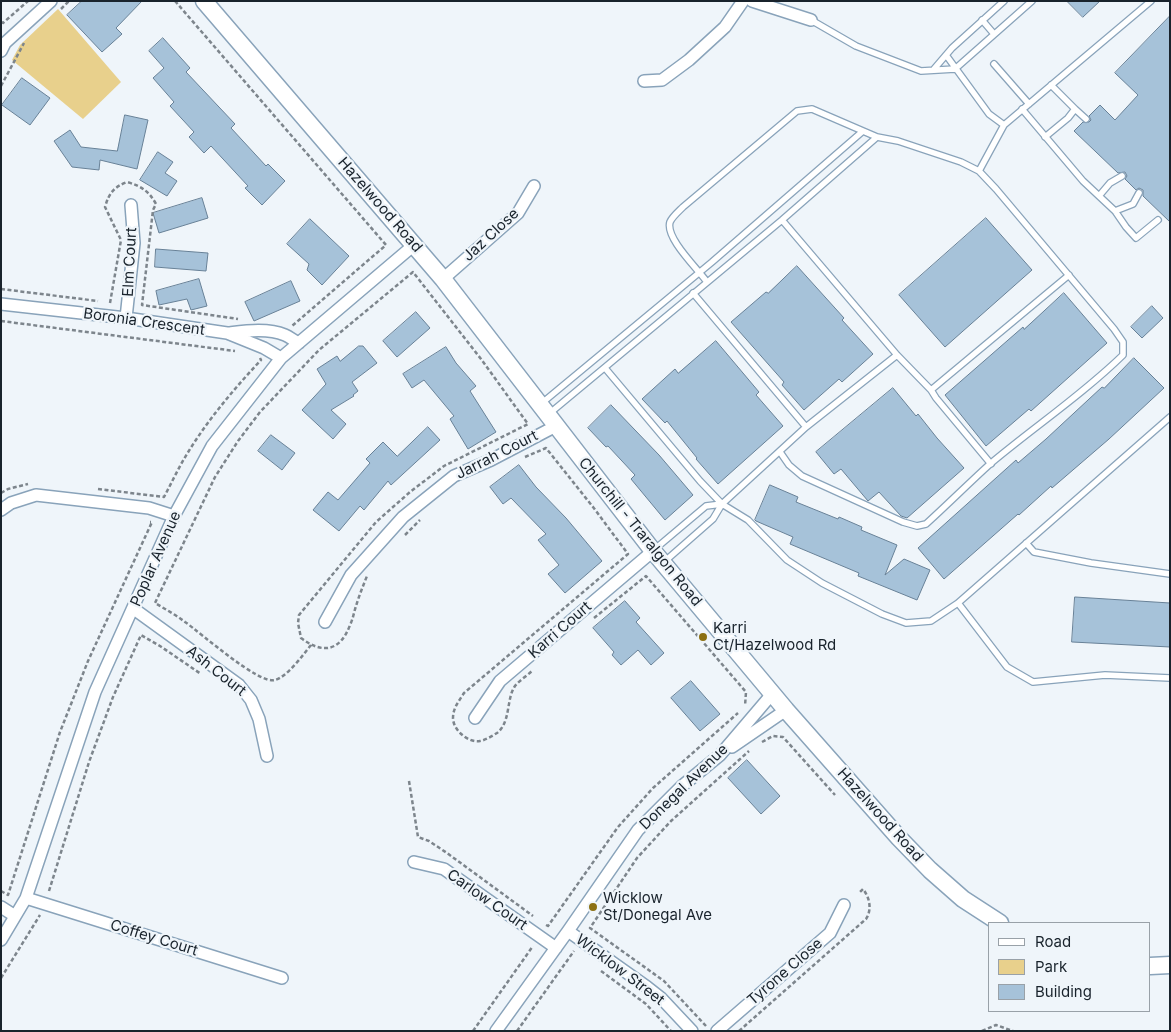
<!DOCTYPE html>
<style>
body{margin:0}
#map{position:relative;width:1171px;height:1032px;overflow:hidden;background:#eff5fa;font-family:Inter,sans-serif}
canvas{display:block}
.frame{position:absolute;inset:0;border:2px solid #19232c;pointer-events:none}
.legend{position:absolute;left:988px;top:922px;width:162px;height:90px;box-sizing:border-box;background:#eff5fa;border:1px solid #99a1a8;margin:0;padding:6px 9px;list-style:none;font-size:15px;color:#19232c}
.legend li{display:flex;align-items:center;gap:10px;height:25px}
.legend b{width:25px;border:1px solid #99a1a8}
</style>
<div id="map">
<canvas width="1171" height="1032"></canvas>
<div class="frame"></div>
<ul class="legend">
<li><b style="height:6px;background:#fff"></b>Road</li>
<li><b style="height:14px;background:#e8d08c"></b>Park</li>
<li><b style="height:14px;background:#a6c2d9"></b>Building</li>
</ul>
</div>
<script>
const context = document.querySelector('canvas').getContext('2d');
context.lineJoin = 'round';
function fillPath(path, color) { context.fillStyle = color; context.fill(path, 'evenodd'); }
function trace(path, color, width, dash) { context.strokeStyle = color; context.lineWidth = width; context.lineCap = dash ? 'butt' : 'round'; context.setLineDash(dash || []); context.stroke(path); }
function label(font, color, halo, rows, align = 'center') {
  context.font = font + ' Inter,sans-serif'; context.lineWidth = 4.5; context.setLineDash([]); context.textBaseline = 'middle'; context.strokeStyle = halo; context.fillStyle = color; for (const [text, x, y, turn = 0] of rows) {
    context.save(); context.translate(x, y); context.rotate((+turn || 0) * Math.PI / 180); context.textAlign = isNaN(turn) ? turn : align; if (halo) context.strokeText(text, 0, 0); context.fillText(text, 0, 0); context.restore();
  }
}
const green = new Path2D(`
 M58,9L121,82L83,119L12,60L20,45Z`);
const building = new Path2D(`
 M82,1H142L116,28L122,34L102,52L67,15Z
 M1067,1H1100L1083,17Z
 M1170,16V222L1143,196V190L1139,188L1136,190L1125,179L1127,176L1125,172L1118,173L1074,131L1083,122H1089L1091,120L1089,116L1100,105L1115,120L1138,95L1115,73Z
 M163,38L190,68L186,72L235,124L231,128L266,166L268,164L285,181L262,205L245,188L248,186L211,146L204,153L189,137L194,132L170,106L174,102L153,78L164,68L149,51Z
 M22,78L50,98L30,125L2,105Z
 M125,115L148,120L137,169L100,160L99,170L72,167L54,141L70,130L81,147L117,151Z
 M158,152L173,162L165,173L177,181L167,196L140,180Z
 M202,198L208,218L159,233L153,213Z
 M986,218L1032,270L945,347L899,295Z
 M310,219L349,256L322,285L307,270L309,264L287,244Z
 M156,249L208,253L206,271L155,267Z
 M797,266L844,318L842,320L873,354L842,382L839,379L804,410L782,385L784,382L731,322L766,292L768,293Z
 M199,279L207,306L191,310L187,299L159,305L156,291Z
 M291,281L300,301L254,321L245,302Z
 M1064,293L1107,343L1031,411L1029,409L986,446L945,395L1023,327L1024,329Z
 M1152,306L1163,318L1142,338L1131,327Z
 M416,312L430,328L397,357L383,341Z
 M716,341L759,392L756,395L783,426L718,484L696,459L697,458L667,421L665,423L642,399L675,369L678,373Z
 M359,346H363L377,363L352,382L358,391L353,395L354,396L331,410L346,424L333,439L302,410L326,384L317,369L337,356L340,361Z
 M446,347L456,363L476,386L470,391L496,432L468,449L450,419L454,416L424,380L412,388L403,374Z
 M1134,358L1164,388L1109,439L1052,488L1051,486L1019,515L1018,514L944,579L918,548L1016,460L1018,463L1046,439L1102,387L1104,388Z
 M893,388L916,416L918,414L937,438L964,468L907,518L901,516L879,492L868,501L841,469L834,474L816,452Z
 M611,405L659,455L693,495L665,520L631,479L635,475L608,446L606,447L588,428Z
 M428,427L440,440L391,485L388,481L364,510L360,506L339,531L313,510L328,492L338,500L370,463L366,459L383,442L397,456Z
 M271,435L295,453L282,470L258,451Z
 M519,465L536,487L566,518L602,561L565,593L548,574L559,565L538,540L546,534L511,498L503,504L490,487Z
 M770,485L798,497L796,502L838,519L839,517L862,527L861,530L897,545L885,575L904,559L930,570L917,600L858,576L859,573L790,544L793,537L756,521L755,520Z
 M1075,597L1170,603V647L1072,642Z
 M625,601L640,618L636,622L664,653L651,665L638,650L621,665L612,655L614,652L593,628Z
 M691,681L720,714L700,731L671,698Z
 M747,760L780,796L761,814L728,778Z`);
const path = new Path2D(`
 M175,1L386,245L292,326
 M61,9L69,1
 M1,22L3,23L28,1
 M1,86L24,43
 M1,289L98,301
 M110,303L121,240L105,207C109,193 114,187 127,182C141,186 149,191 156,204L153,210L142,305L238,319
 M1,321L235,351
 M525,457L546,448L593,507L628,554L464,693C459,701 453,708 453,718C453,730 468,743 480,741C486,740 492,736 497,733C511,722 506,699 515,686C520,680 528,675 533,670
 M98,489L164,497C171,484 177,471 184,459C205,423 233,390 261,360L260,358
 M1,493L8,489L28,484
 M405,535L420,520
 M594,618L646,576L746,692L745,706
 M311,645C303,655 287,677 275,680C259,685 201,633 185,622C176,615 165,609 155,603L215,477L238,441L260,412L319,350L413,272L481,359L528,424L444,466L410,492L376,522L299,615L298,623L301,638C322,654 340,652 350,625C353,619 354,612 356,606C359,596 363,586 367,576
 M762,742L773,736L783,737L835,795
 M409,781L418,837L429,841L447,853L533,916
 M1,891L8,895L60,732L88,661L152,522H150
 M49,891L89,762L113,697L141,635L160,646L201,674
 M546,925L548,926L618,827L653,788L738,713
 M601,971L646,1004L671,1031
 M1,978L40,915
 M706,1026L664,981L590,928L637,858L671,821L749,751
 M473,1031L533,946
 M517,1031L574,951
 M739,1031L866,919C872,910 870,898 863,889L859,893
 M982,1031L996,1025L1013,1031`);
const lane = new Path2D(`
 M811,20L856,46L921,71L955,69L1032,1
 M982,20L994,34
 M946,55L989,114L1004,125L979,171
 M994,64L1029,104
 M934,69L952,48L1004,1
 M1022,109L1083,181L1115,211L1126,227L1136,238L1158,220
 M1075,109L1086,119
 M1004,125L1151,1
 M1045,137L1068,118L1075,109L1051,85
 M1099,196L1110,183L1122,176
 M1115,211L1133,204L1139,193
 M782,220L897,355L931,390L936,398L991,464
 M707,282C698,269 665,238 670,222C672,217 679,211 683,207L797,111L812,109L863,131
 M693,293L806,427
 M605,368L700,481L722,504L748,520L787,560L822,583L882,614L906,623L931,621L958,603L1170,417
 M931,390L1069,275
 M542,403L712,262L863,131L877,137
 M550,413L782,220L877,137L898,141L961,162L979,171L996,189L1114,329L1123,342V355C1082,395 1034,427 990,464C968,484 948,504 926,524L917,526L903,522L802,476L789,465L780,452
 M1026,543L1034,552L1091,563L1170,574
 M655,549L706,506L722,504
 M664,562L713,519L722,504L806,427L897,355
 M958,603L1007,667L1033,682L1105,675L1170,678`);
const street = new Path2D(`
 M752,1L811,20
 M1,51L5,43L51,1
 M644,81L662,80L689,60L725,27L743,1
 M443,279L518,213L534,186
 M1,304L126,318L227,333L264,348L281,358
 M126,318L134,243L131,205
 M229,333C246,331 268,328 285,335C290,337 294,341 299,343
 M1,510L11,503L36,495L149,508L174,516
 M134,609L239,685L251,700L259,719L267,756
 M325,622L351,575L403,517L454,476L491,460L556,426
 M475,718L500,681L653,551
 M732,747L786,710
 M414,862L444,869L556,948
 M26,898L282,978
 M1,907L15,916
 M568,931L647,987L661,998L692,1031
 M1,940L26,898L95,692L174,516L212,446L281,358L414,245
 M496,1031L568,931L638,830L682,786L720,755L772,694
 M717,1031L830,933L844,905`);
const secondary = new Path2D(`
 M204,1L443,279L653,551L786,710L899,838L930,870L963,899L1000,923
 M1150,966L1170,965`);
const markers = [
 [703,637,5,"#8c7013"],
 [593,907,5,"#8c7013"]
];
const streetNames = [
 ["Hazelwood Road",380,205,49],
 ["Jaz Close",491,235,-43],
 ["Elm Court",130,262,-87],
 ["Boronia Crescent",144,322,8],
 ["Jarrah Court",497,455,-27],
 ["Churchill - Traralgon Road",640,532,51],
 ["Poplar Avenue",156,559,-66],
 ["Karri Court",560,630,-41],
 ["Ash Court",216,671,38],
 ["Donegal Avenue",684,787,-44],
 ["Hazelwood Road",880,815,48],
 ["Carlow Court",487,900,35],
 ["Coffey Court",154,938,17],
 ["Wicklow Street",620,970,37],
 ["Tyrone Close",785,972,-41]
];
const poiNames = [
 ["Karri",713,628],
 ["Ct/Hazelwood Rd",713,645],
 ["Wicklow",603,898],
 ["St/Donegal Ave",603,915]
];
fillPath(green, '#e8d08c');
fillPath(building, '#a6c2d9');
trace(building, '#688197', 1);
trace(lane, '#89a3ba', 8);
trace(street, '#89a3ba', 14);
trace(secondary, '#89a3ba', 19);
trace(path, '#7d858c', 2.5, [4, 2.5]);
trace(lane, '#fff', 5.5);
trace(street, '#fff', 11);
trace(secondary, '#fff', 16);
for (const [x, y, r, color] of markers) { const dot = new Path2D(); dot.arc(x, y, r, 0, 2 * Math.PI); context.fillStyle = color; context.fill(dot); trace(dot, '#eff5fa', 2); }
label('15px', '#19232c', '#eff5fa', streetNames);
label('15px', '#19232c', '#eff5fa', poiNames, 'left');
</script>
